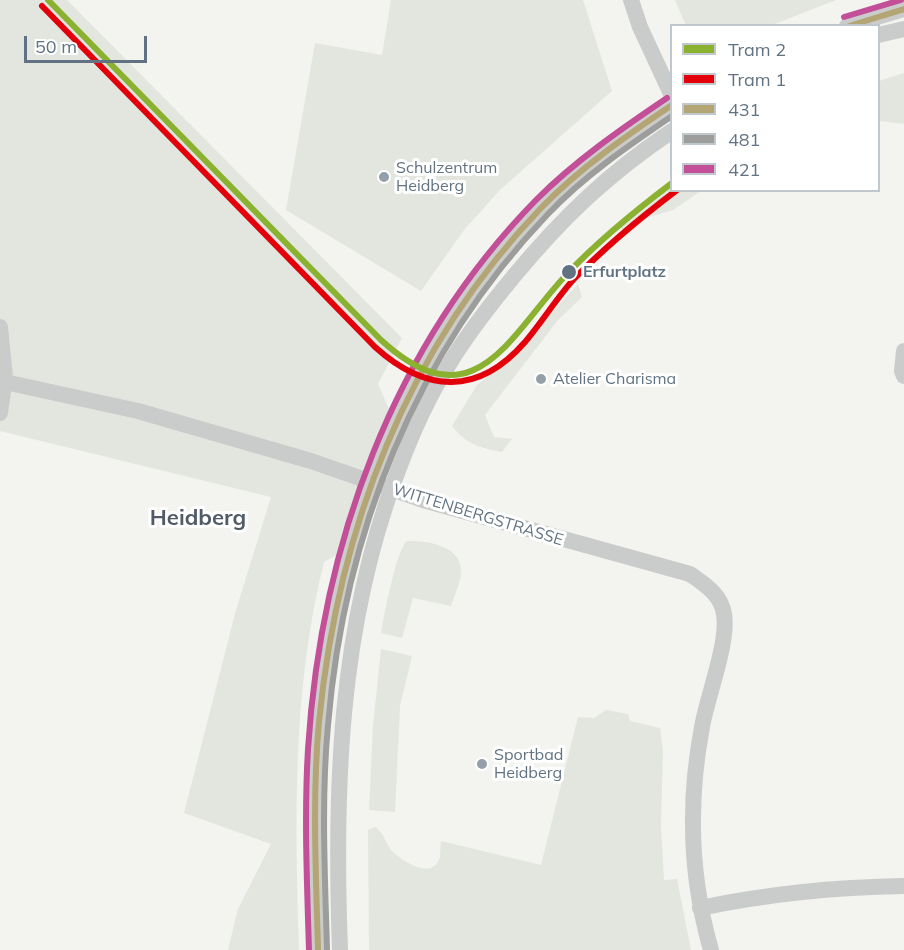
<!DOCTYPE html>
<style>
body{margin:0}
#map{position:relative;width:904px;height:950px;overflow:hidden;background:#f3f3f0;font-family:Mulish,sans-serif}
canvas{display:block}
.legend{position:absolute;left:670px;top:24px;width:210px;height:168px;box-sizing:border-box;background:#fff;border:2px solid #c0c7cd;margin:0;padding:8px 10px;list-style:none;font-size:18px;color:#617383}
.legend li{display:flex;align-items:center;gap:12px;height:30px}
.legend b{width:30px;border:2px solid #c0c7cd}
.scale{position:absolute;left:24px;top:36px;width:123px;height:27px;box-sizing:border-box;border:3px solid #617383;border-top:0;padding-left:8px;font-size:18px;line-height:21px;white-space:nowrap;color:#617383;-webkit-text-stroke:4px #fff;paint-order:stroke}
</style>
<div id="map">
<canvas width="904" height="950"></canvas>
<ul class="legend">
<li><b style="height:8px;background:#8ab12f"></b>Tram 2</li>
<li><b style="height:8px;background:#e3000b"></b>Tram 1</li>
<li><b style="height:8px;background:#b4a575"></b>431</li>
<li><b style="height:8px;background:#9d9d9c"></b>481</li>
<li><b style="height:8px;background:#c24f97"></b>421</li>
</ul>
<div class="scale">50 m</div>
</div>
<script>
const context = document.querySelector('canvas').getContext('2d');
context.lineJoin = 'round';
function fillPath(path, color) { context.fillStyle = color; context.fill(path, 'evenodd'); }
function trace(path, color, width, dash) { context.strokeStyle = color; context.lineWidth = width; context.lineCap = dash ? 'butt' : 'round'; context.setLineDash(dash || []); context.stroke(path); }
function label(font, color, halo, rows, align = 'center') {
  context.font = font + ' Mulish,sans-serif'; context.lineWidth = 6; context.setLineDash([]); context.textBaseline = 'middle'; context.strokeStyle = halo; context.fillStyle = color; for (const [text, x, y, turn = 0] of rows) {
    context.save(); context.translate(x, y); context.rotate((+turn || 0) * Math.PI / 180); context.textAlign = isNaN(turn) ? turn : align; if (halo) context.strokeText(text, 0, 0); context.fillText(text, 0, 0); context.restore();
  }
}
const green = new Path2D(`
 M0,0H67L402,338L378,384L389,409L348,515L337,555L324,562C292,689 295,820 299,950H228L238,909L271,844L184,813L236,610L271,497L0,431Z
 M391,0H583L612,91L501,189L464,230L421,291L286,210L315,43L382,55Z
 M675,0H836L772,25L686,26Z
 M904,73V124L879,121V81Z
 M671,188L672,190L701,191L673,210L646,218L626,235L621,228Z
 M578,284L582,297L558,320L485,415L494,437L512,439L502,452C480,448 466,444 452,426L477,385L504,365Z
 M407,541C428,541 463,545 461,574C460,584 454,596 451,606L413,598L402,638L381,633C384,617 396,550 407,541Z
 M381,649L412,656L400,706L395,812L369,810L373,726Z
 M606,710L628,714L630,721L660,728L663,751L661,826L664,880L677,879L691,950H369L368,830L375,827C385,834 384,841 391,850C400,860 431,880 439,860C441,855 440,846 441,841L541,865L578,717L594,718Z`);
const minor = new Path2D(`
 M631,0L640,27L672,96
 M847,26L904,9
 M878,35L904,29
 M0,327L5,377L0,413
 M904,351L902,371L904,376
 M5,382L138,411L311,461L423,500L690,574C705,585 721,594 724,614C729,642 707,697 702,727C688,801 690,877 711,950
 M700,908C767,894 835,887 904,886
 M318,950C316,874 312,798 319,722C336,529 403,347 542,207C581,168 626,136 672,105
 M340,950C334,789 339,628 396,476C410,438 426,400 448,366C467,334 490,305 514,276C562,218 609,173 672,131`);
const bus1 = new Path2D(`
 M849,26L904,9
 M318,950C316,874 312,798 319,722C338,530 406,348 542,207C580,168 626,136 672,105`);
const bus2 = new Path2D(`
 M327,950C325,875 321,800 328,725C344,534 415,353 548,214C584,176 628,146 672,116`);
const bus3 = new Path2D(`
 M844,17L901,0
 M309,950C307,883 304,816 308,749C321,546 392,347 536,200C575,161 621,129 667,98`);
const tram1 = new Path2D(`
 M48,0L381,340C475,426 510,334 567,274C599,240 635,211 672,183`);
const tram2 = new Path2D(`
 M42,6L375,347C426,393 478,396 525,342C542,322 556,299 573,280C605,247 640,218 677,190`);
const markers = [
 [384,177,6,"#94a0a9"],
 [569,272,8,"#617383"],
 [541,379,6,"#94a0a9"],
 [482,764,6,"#94a0a9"]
];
const poiNames = [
 ["Schulzentrum",396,168],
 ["Heidberg",396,186],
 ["Atelier Charisma",553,379],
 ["Sportbad",494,755],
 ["Heidberg",494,773]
];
const stopNames = [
 ["Erfurtplatz",583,272]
];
const streetNames = [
 ["WITTENBERGSTRASSE",478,515,17]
];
const districtNames = [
 ["Heidberg",198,518]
];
fillPath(green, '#e2e6de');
trace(minor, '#cacccc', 16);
trace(bus1, '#b4a575', 6);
trace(bus2, '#9d9d9c', 6);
trace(bus3, '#c24f97', 6);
trace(tram1, '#8ab12f', 6);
trace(tram2, '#e3000b', 6);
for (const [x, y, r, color] of markers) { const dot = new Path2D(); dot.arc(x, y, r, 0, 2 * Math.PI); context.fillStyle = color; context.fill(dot); trace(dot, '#fff', 2); }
label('16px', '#617383', '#fff', poiNames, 'left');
label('bold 16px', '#617383', '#fff', stopNames, 'left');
label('16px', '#617383', '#fff', streetNames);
label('bold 22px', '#4f5c67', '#fff', districtNames);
</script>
